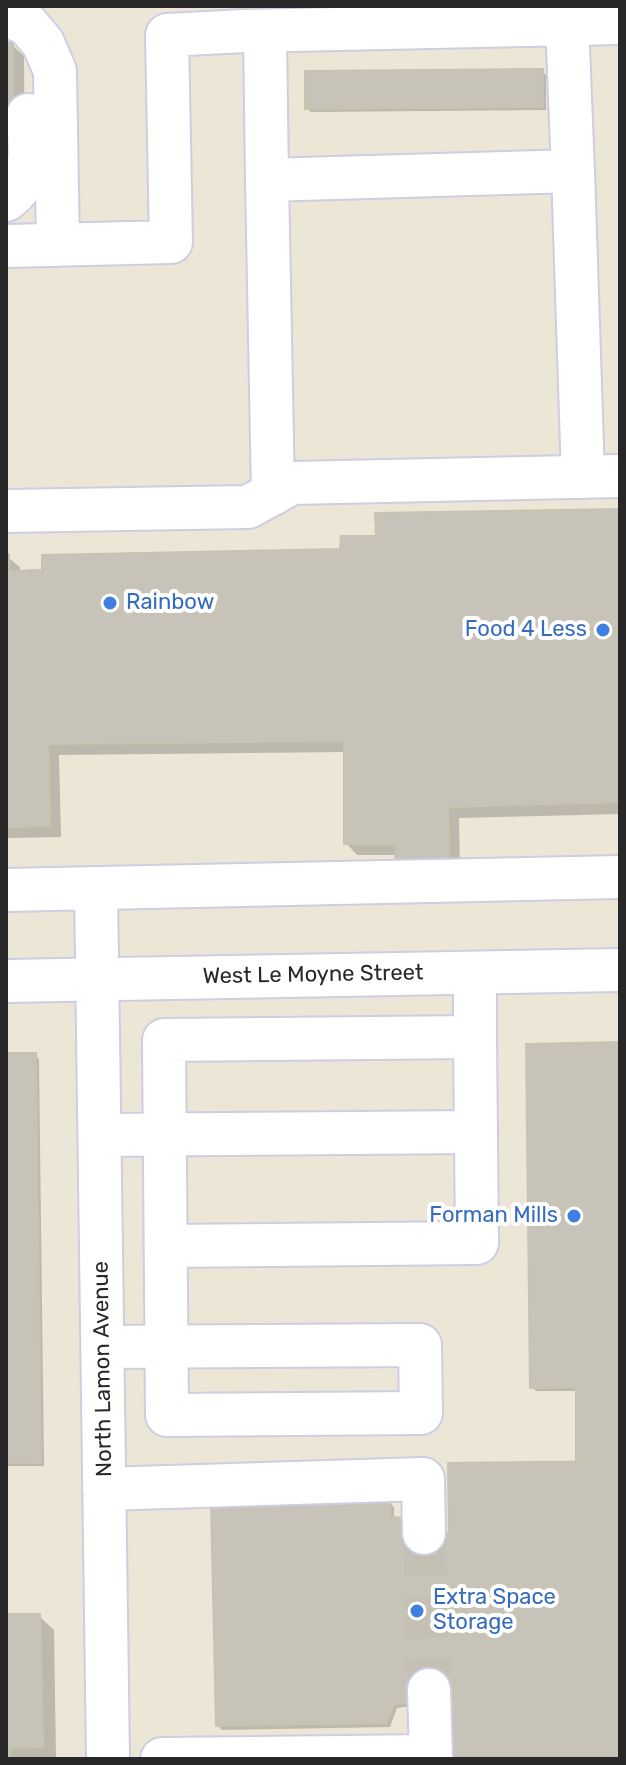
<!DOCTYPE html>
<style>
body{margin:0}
#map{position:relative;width:626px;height:1765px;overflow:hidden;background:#ece6d7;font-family:Rubik,sans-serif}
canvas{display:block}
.frame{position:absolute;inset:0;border:8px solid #282828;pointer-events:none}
</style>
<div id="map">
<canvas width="626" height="1765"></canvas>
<div class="frame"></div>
</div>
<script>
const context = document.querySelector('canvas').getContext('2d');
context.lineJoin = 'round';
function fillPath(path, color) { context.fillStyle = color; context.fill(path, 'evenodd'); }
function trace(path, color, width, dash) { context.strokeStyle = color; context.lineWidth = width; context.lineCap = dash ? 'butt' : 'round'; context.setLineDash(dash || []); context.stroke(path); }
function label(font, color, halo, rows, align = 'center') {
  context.font = font + ' Rubik,sans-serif'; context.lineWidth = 8; context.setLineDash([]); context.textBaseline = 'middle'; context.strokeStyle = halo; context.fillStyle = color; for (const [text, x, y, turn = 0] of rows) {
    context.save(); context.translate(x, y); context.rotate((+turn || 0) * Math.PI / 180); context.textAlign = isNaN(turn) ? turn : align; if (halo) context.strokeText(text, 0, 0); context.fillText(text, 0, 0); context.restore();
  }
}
const shadow = new Path2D(`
 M6,45H12L24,56L25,192Z
 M542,71L546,75V110L311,112L307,108Z
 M620,511V814L459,818L460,871L398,855H357L346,843V752L59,755L61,837L6,838V556L20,567V573L342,551L378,538Z
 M620,1044V1759H454V1693H408L411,1706L397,1708L390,1727L222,1730L218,1726L390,1503L394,1507V1519L410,1535H451L578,1463V1391H536L532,1387Z
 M6,1055H35L39,1059L44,1466H6Z
 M6,1616H39L54,1630L56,1759H6Z`);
const building = new Path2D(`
 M6,43H13L14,181H6Z
 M543,69V107L305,109V71Z
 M620,509V802L448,807L449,860L395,861L396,844H344V741L48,744L50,826L6,827V554H9V571L42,570V555L340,549L341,536H376L375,513Z
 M620,1042V1461H576V1387L530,1388L526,1044Z
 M6,1053H36L41,1463H6Z
 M620,1461V1759H452V1690H406L408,1703L394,1704L386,1723L216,1726L211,1504L390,1501V1517L406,1518V1533H449L448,1463Z
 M6,1614H40L43,1747L10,1748V1759H6Z`);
const minorTunnel = new Path2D(`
 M424,1533L429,1690`);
const minor = new Path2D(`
 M6,15L27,24L43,43L55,71L58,245
 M265,31L267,180L573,171L567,23
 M573,171L583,477
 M267,180L273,494
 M6,200C37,178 29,149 28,115
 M6,246L171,242L167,35L245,31L620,23
 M6,511L248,507L292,483L620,476
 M96,888L108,1759
 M6,890L620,877
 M6,981L620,970
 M100,1135L476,1132
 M166,1246L477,1243L475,1037
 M102,1347L420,1345L421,1413L167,1415L164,1040L475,1037V973
 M104,1489L423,1479L424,1533
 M162,1759L431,1756L429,1690`);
const markers = [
 [110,603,8,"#3f7fe0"],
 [603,630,8,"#3f7fe0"],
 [574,1216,8,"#3f7fe0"],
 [417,1611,8,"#3f7fe0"]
];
const shopNames = [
 ["Rainbow",126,603],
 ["Food 4 Less",587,630,"right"],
 ["Forman Mills",558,1216,"right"],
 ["Extra Space",433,1598],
 ["Storage",433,1623]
];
const streetNames = [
 ["West Le Moyne Street",313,975,-1],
 ["North Lamon Avenue",103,1369,-91]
];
fillPath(shadow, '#0003');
fillPath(building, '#c7c3b8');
trace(building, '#c7c3b1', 2);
trace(minorTunnel, '#c5c0b4', 42, [42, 21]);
trace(minor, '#cdcde3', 46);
trace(minor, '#fff', 42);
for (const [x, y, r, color] of markers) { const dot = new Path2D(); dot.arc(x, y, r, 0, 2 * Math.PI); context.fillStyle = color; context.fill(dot); trace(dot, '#fff', 3); }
label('22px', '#366cbe', '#fff', shopNames, 'left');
label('22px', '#282828', '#fff', streetNames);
</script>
